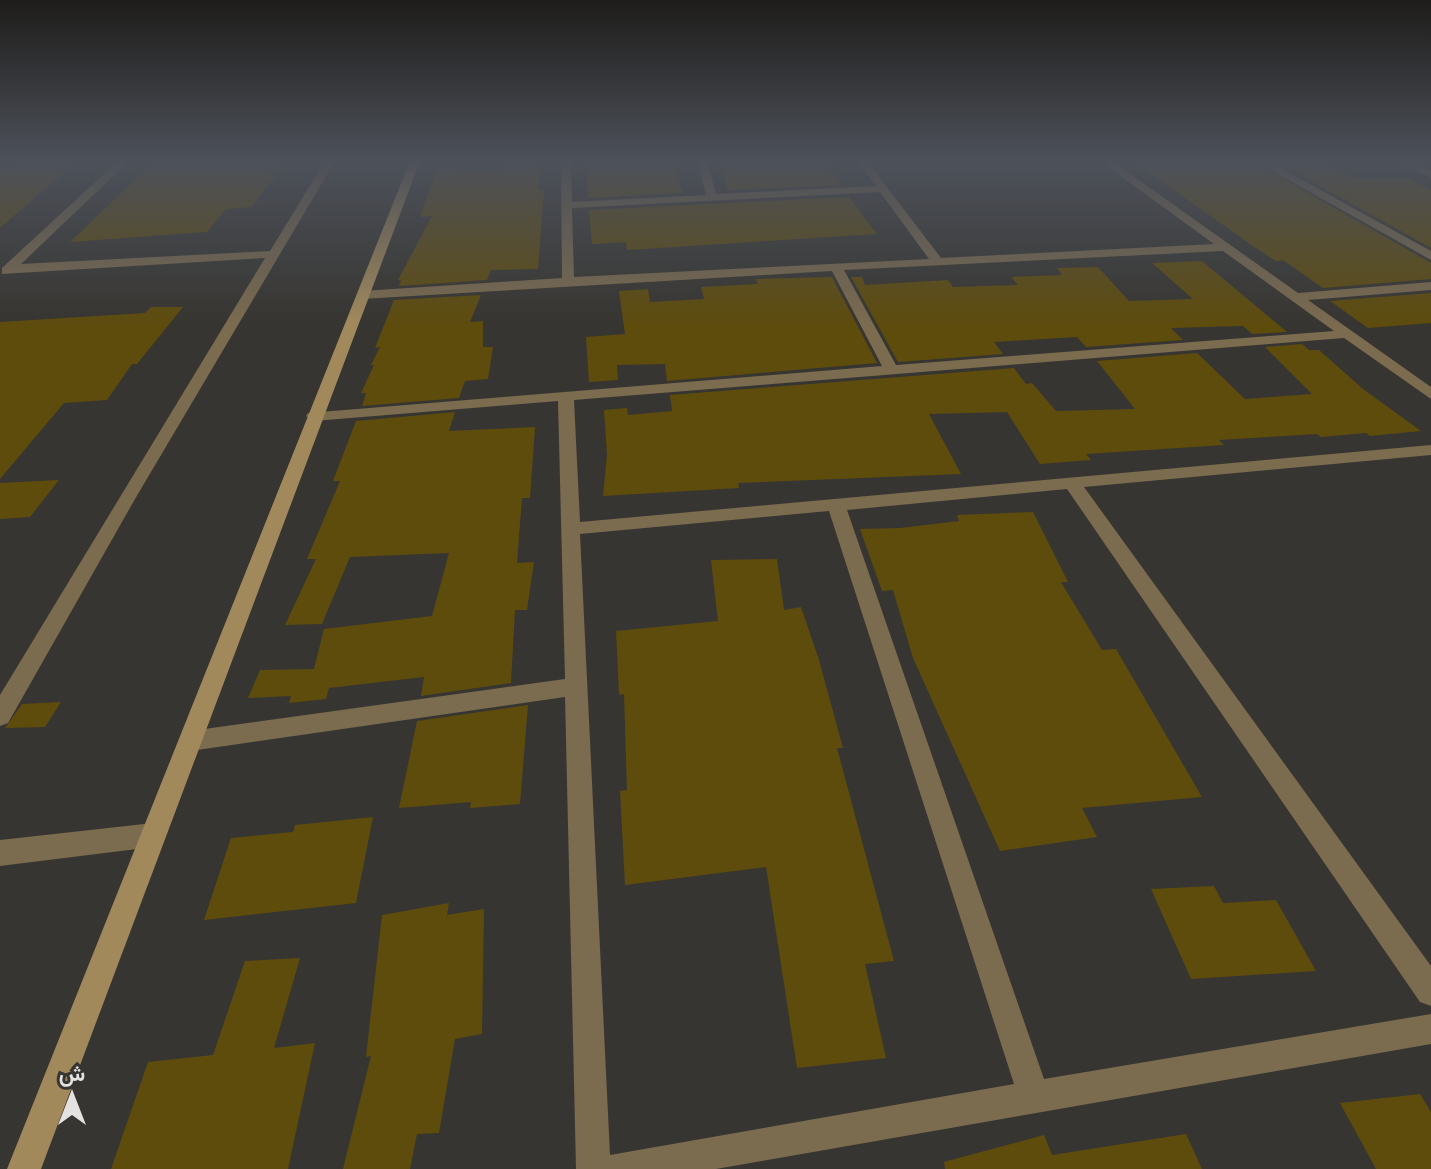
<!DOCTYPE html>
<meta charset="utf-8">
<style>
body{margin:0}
#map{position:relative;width:1431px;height:1169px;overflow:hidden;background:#373531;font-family:"PT Sans Narrow",Vazirmatn,sans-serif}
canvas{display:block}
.north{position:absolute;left:32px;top:1057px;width:80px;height:80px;-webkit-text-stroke:6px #373531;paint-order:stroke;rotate:0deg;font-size:22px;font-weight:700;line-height:32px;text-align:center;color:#e3e2e0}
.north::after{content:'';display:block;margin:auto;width:28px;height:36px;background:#e3e2e0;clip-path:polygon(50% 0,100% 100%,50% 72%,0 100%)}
</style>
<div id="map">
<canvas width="1431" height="1169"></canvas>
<div class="north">ش</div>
</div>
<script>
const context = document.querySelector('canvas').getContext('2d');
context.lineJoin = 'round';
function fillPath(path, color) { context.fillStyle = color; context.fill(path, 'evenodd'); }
const building = new Path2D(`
 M155,161H284L268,174L277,175L251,207L226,209L207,232L70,242Z
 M586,161H675L682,193L588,198Z
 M719,161H824L841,185L728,190Z
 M1133,161H1252L1431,263V279L1323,288L1283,260L1276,261L1250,244Z
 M1275,161H1320L1355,179L1407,178L1431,190V248Z
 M539,163V190L544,191L538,269L491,270L487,280L399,286L401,280H398L432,216L420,217L437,169L458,168V172L502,170V165Z
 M75,164L39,194L0,228V168Z
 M849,197L877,234L627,250L626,242L592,244L589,210Z
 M1202,261L1287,332L1252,334L1243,326L1171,328L1183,340L1086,347L1077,337L994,342L1003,354L898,362L851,277H862L865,285L948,280L953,287L1018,285L1011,277L1062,275L1057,268L1098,267L1129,301L1193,299L1152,263Z
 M832,277L877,363L667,381L665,364L617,365L618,380L589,382L586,337L625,334L619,291L648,289L650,302L704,299L701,287L758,284L756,279Z
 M1431,293V323L1368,328L1330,301Z
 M481,295L470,322L483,321V347H493L488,379L465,381L459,398L362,406L366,393H361L374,365H371L380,347L375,348L394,300Z
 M151,307H183L137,364H132L107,400L64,403L0,479V322L145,313Z
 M1302,344L1309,350H1319L1363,389L1421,431L1370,436L1366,433L1321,437L1317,434L1219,440L1224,445L1086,454L1091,460L1040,464L1007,412L929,414L961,474L738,483L739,488L603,496L607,455L604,410L627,408L628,415L672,411L670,395L1014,368L1026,384L1032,383L1056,411L1135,409L1097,361L1197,353L1245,399L1312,394L1265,347Z
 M455,412L449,431L535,427L530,498H522L517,563L534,562L527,610H515L511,683L421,696L424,677L329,688L326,699L289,703L291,696L248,698L260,670L314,669L324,629L432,616L449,553L350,557L322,624L285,625L316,559H307L340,481H333L356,421Z
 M59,480L30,517L0,519V483Z
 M1033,512L1068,582H1061L1102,650L1116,649L1202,797L1082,808L1097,837L1000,851L913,658L893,590L882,591L860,529L900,528L959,521L957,515Z
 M777,559L784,610L801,607L819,660L843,748H837L894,961L865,964L886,1058L797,1068L766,867L625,885L620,791L627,790L624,694L619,695L616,631L718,621L711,560Z
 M61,702L45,727L5,728L22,704Z
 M528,705L520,804L470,808L471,802L399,808L417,721Z
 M373,817L356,903L204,920L231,838L293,832L295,825Z
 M1214,886L1223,903L1276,900L1316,971L1191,979L1151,889Z
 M449,903L447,915L484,909L482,1034L455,1039L439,1133L417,1134L410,1169H343L371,1056L366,1057L382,915Z
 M300,958L274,1048L315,1043L288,1169H111L148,1062L213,1055L245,961Z
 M1420,1094L1431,1112V1169H1376L1340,1103Z
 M1186,1134L1202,1169H945L944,1162L1044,1135L1052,1155Z`);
const street = new Path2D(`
 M118,161H129L21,264L270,251L325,161H335L135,499L8,723L0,726V695L265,258L2,274V268Z
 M561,161H571L572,202L706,195L697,161H707L716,194L876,186L857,161H867L941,258L1214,244L1100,161H1112L1298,293L1431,282V290L1308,300L1431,387V399L1344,338L574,400L580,522L1431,445V455L1084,487L1431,966V1006L1420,1002L1067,489L847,510L1044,1079L1431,1014V1044L716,1169H576L565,697L190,751L182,748L178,741L182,734L190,731L565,679L558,401L314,421L306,416L308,413L882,366L832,271L362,299L356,295L362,291L562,278ZM880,192L929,259L574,277L572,208ZM1223,251L1334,331L896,365L844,270ZM829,511L1014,1084L610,1155L580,534Z
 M1255,161H1268L1431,251V260Z
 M1396,161H1410L1431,171V178Z
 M153,823L162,826L166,835L162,844L153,847L0,866V840Z`);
const secondary = new Path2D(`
 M410,161H420L41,1169H7Z`);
fillPath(building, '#5e4c0d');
fillPath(street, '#7b6b4f');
fillPath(secondary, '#a1895c');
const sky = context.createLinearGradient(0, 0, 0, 325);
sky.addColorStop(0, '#1e1d1b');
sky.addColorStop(0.5, '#4d515a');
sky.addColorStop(1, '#4d515a00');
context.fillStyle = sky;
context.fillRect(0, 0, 1431, 325);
</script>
